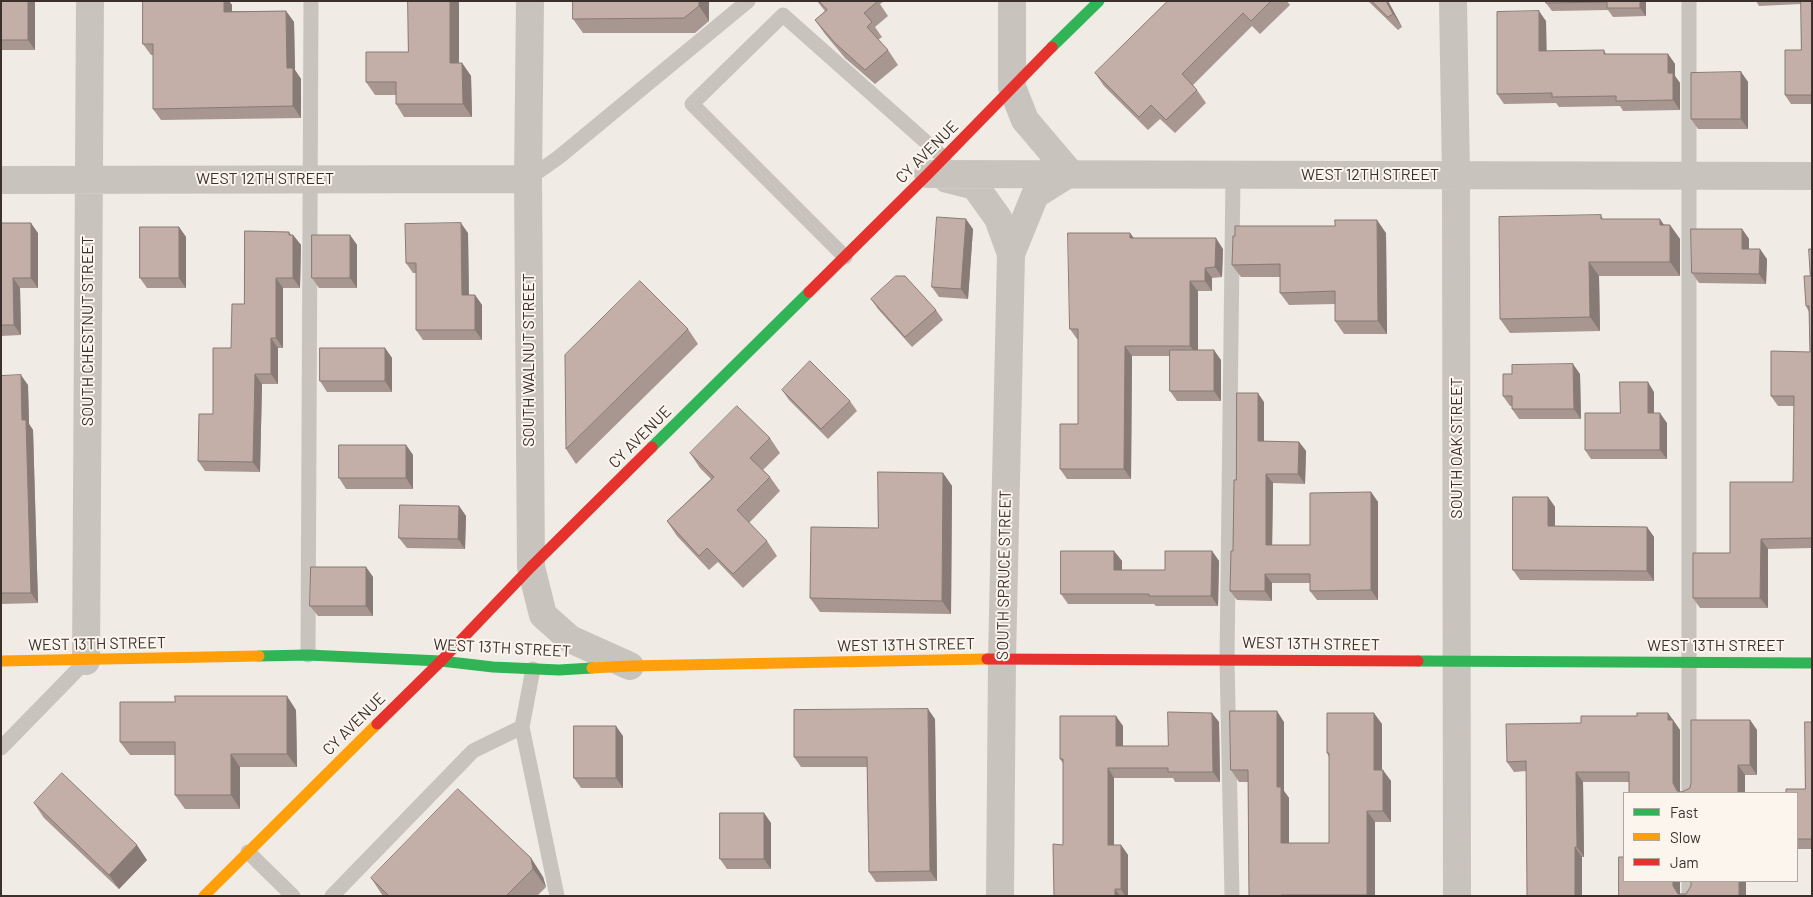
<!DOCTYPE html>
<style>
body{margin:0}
#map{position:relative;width:1813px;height:897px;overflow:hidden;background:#f0ebe5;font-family:Barlow,sans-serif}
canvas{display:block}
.frame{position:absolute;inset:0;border:2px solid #3b302b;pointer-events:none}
.legend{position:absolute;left:1623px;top:792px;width:175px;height:90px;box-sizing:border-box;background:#fbf5ee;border:1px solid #aea6a0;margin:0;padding:6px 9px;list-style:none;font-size:15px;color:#3b302b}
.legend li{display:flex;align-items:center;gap:10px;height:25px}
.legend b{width:25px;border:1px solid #aea6a0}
</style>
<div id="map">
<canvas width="1813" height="897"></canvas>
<div class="frame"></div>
<ul class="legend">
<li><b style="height:6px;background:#30b455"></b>Fast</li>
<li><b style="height:6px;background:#ff9f0a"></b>Slow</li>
<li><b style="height:6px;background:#e5322d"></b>Jam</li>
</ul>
</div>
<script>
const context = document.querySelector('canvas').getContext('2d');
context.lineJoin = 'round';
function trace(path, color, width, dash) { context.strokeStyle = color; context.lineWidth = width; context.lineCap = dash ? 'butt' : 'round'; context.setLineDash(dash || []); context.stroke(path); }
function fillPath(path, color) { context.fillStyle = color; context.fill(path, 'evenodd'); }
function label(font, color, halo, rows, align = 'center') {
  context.font = font + ' Barlow,sans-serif'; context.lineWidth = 4; context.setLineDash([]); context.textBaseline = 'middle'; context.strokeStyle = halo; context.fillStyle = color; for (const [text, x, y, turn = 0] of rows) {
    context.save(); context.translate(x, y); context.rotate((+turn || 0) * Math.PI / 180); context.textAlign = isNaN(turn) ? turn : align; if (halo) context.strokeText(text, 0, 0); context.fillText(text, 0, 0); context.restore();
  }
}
const lane = new Path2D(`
 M1689,1V793
 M528,179L559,157L748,1
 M845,257L692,104L783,15L944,158
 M308,655L311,1
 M522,727L557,896
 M1,748L86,661
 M248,852L293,896
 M1689,881V896
 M332,896L473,751L522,727L533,669
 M1232,896L1227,660L1233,175`);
const street = new Path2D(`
 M530,1L528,179L531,567L543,615L570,639L630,666
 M1453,1L1456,175L1457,896
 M928,174L1812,176
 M947,179L975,186L998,218L1011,254
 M1,180L528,179
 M86,661L90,1
 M1000,896L1002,659L1011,254L1035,195L1070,173L1025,120L1012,87V1`);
const fast = new Path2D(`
 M1052,47L1099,1
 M652,447L809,292
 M259,656L308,655L441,661L493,667L559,670L592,668
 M1418,661L1812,663`);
const slow = new Path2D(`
 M1,661L259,656
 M592,668L630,666L987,659
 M204,896L377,724`);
const jam = new Path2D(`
 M809,292L928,174L1052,47
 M987,659L1418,661
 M377,724L441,661L531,567L652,447`);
const wall = new Path2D(`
 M1,1H35V50H1Z
 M143,1H229L232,5V11H286L294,22L295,70L301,79V118L161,120L153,109V55H151L143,44Z
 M459,1V63H462L471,76L472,117H404L396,104V95H375L366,82L408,52Z
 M709,1V21L695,33H583L573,19Z
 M817,1H884L880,4L888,16L875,27L882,37L878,40L888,50L898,65L875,84L845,58L825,34L815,20L825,11Z
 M1168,1H1287L1290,5L1260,34L1252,26L1193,85L1197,90L1206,103L1175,133L1160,119L1148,130L1104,86L1095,73Z
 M1368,1H1388L1402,27L1398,30Z
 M1546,1H1646V16L1613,17L1608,10L1552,11L1546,3Z
 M1756,1H1812V104H1791L1785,95L1801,50V4L1759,6Z
 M1546,21V51L1604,50L1606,54H1668L1675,64V76L1680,83V110L1623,111L1620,106L1559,107L1556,103L1504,104L1497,94Z
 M1741,72L1748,82V129H1698L1691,119Z
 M1601,215L1603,219L1670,225L1680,239V276H1599L1600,331L1510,333L1500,319Z
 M1,223L38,233V288H20L21,335L1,336Z
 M1335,226L1386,233L1387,334H1344L1335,321V304L1289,305L1280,293V277H1241L1232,265Z
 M179,227L186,237V288H147L140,278Z
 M973,229L968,299L939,297L932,287Z
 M1742,229L1749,239V249L1767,259L1766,284L1699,283L1692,273Z
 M468,233L469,295H475L482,305V340H423L416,330V273H413L406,263Z
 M1130,233L1134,238L1223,249L1222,277L1212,278V291H1198V350L1221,360V401H1177L1170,391V356H1132L1131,479H1067L1060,469L1078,424V339H1077L1070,329Z
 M291,235H293L301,245L300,288H283V348H278V384H262L260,472L205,471L198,461L213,414L244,304Z
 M350,235L357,245V288H319L312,278Z
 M1812,249V548L1768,549V608H1700L1693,598L1730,553L1793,482L1794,406H1778L1771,396L1810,352L1809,312L1806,306L1810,276Z
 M871,299L936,310L943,320L912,347L878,309Z
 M688,329L698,344L576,464L566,449Z
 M385,348L392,358V392H327L320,381Z
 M1580,374L1581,419H1519L1512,409V406H1510L1503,396Z
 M1,376L28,385L29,424L33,430L38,603L1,604Z
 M782,390L850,401L857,411L828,439L789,400Z
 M1654,392V413L1667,423V459H1591L1585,450L1620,413Z
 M1264,402V441L1299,442L1306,451L1305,484L1273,483L1272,545H1310L1371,492L1378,502V600H1317L1310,591V583H1272V601L1237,600L1230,591L1233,551L1236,480Z
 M770,438L780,453L763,470L770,477L780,491L749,523L767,541L777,556L743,588L718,562L709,570L677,536L667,521L711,479L700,468L690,453Z
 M406,445L413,455V489H346L339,478Z
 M943,473L952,486L951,614L820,612L810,598L878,528Z
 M1548,497L1555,507V526L1647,527L1654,537V581L1520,580L1513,570Z
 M459,506L466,516L465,549L407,548L399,538Z
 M1114,551L1122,561V570H1165L1212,551L1219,561L1218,606H1156L1154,604H1068L1061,594Z
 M366,567L373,577V616H318L310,606Z
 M296,710L297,767H240V809H185L175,795V755H130L120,742Z
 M1668,713L1680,730V792H1682L1690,788L1750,720L1757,730V775H1745V793H1629V782H1583L1584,857H1582V896L1526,771L1514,772L1507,762L1581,723Z
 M935,719L937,881L876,882L869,872L867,767H801L794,757Z
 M1219,722L1220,782H1175L1173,778H1114V845H1121L1128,855V896H1054L1063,845V763L1060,759L1123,726V746H1168Z
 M1284,722V791L1289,798V843H1329V757L1327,753L1382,724V770L1391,781V822H1375V896H1249L1248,782H1239L1231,770Z
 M1812,722V849H1797V793L1805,789Z
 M623,736V788H581L574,778Z
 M34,803L147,860L119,889L44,818Z
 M764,813L771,823V869H727L720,859Z
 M531,858L543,877L546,887L537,896H383L371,878Z`);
const shadedWall = new Path2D(`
 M28,1H35V50L28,40Z
 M224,1H229L232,5V23L224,12Z
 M450,1H459V76L450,63Z
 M699,1H709V21L699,6Z
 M1386,1H1388L1402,27L1393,14Z
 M1640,1H1646V16L1640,8Z
 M286,11L294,22L295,70L301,79V118L293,106L287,68Z
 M1539,11L1546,21L1547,61L1539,51Z
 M1668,54L1675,64V76L1680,83V110L1673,100L1668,73Z
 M462,63L471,76L472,117L463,104Z
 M1741,72L1748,82V129L1741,119Z
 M966,219L973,229L968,299L961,289Z
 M1660,219L1669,232L1660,225Z
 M1377,220L1386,233L1387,334L1378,321Z
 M31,223L38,233V288L31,278Z
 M461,223L468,233L469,306L462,295Z
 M1670,225L1680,239V276L1670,262Z
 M179,227L186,237V288L179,278Z
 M1742,229L1749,239V259L1742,249Z
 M289,232L293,238V235L301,245L300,288L293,278Z
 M1130,233L1137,243L1130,238Z
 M350,235L357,245V288L350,278Z
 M1216,238L1223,249L1222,277L1215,267Z
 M1760,249L1767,259L1766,284L1759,274Z
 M1589,262L1599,276L1600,331L1590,317Z
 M1205,268L1212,278V291L1205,281Z
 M13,278L20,288L21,335L14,325Z
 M276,278L283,288V348L276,338Z
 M1190,281L1198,291V356L1190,346Z
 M475,295L482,305V340L475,330Z
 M271,338L278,348V384L271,374Z
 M1125,346L1132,356L1131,479L1124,469Z
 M385,348L392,358V392L385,381Z
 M1214,350L1221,360V401L1214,391Z
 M1573,364L1580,374L1581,419L1574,409Z
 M255,374L262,384L260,472L253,462Z
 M21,375L28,385L29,424L33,430L38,603L31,593L22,420Z
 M1648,382L1654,392V423L1648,413Z
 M1258,393L1264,402V451L1258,441Z
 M1660,413L1667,423V459L1660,450Z
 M1299,442L1306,451L1305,484L1298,474Z
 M406,445L413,455V489L406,478Z
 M943,473L952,486L951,614L942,601Z
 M1266,474L1273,483L1272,555L1266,545Z
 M1371,492L1378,502V600L1371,590Z
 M1548,497L1555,507V536L1548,526Z
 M459,506L466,516L465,549L458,539Z
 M1647,527L1654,537V581L1647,571Z
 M1761,539L1768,549V608L1760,598Z
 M1114,551L1122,561V580L1114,570Z
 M1212,551L1219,561L1218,606L1211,596Z
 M366,567L373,577V616L366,606Z
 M1265,574L1272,583V601L1265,591Z
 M287,696L296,710L297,767L287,754Z
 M928,709L935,719L937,881L930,871Z
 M1277,711L1284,722V791L1289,798V854L1281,843L1277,787Z
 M1212,713L1219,722L1220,782L1213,772Z
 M1374,713L1382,724V781L1374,770Z
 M1668,713L1680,730V793H1679L1673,783Z
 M1116,716L1123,726V755L1116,746Z
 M1750,720L1757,730V775L1750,765Z
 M616,726L623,736V788L616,778Z
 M231,754L240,767V809L231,795Z
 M1738,765L1745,775V793H1738Z
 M1108,768L1114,778V855L1108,845Z
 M1383,770L1391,781V822L1383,811Z
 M1576,772L1583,782L1584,857L1577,847Z
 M1367,811L1375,822V896H1368L1367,895Z
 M764,813L771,823V869L764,859Z
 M137,845L147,860L119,889L109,875Z
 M1121,845L1128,855V896H1125L1121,889Z
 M1575,847L1582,857V896H1575Z
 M531,858L543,877L546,887L533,869Z
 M1673,881H1680V896H1679L1673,886Z
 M1739,881H1746V896H1739Z
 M1115,889L1120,896H1115Z`);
const building = new Path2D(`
 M1,1H28V40H1Z
 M143,1H224V12L286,11L287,68H293V106L153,109V44H143Z
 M408,1H450V63H462L463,104H396V82H366V52H408Z
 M573,1H699V6L684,18L573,19Z
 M819,1H878L864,13L872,22L867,27L888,50L865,70L835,43L815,20L827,10Z
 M1168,1H1271L1251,21L1243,13L1182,74L1197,90L1166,120L1151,105L1139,117L1095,73Z
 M1372,1H1386L1393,14L1388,17Z
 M1546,1H1640V8H1607V2L1546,3Z
 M1801,1H1812V95H1785V50H1801Z
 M1539,11V51L1604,50V54H1668V73H1673V100L1616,101V96L1552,97V93L1497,94V12Z
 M1741,72V119H1691V73Z
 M1601,215V219H1660V225H1670V262H1589L1590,317L1500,319L1499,217Z
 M937,217L966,219L961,289L932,287Z
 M1335,220H1377L1378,321H1335V291L1280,293V264L1232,265L1233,236H1235V226H1335Z
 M1,223H31V278H13L14,325H1Z
 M461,223L462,295H475V330H416V263H406L405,224Z
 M140,227H179V278H140Z
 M1691,229H1742V249H1760L1759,274L1692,273Z
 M245,231L289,232V235H293V278H276V338H271V374H255L253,462L198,461L199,414H213V348H231L232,304H244Z
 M1068,233H1130V238H1216L1215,267L1205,268V281H1190V346H1125L1124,469H1060V424H1078V329H1070Z
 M312,235H350V278H312Z
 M1809,249H1812V538L1761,539L1760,598H1693V553H1730V482H1793L1794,396H1771V351L1810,352L1809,306H1806L1804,276H1810Z
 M896,276H905L936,310L905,337L871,299Z
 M640,281L688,329L566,449L565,355Z
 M320,348H385V381H320Z
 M1170,350H1214V391H1170Z
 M810,361L850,401L821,429L782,390Z
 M1573,364L1574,409H1512V396H1503V374H1512V365Z
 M21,375L22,420H26L31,593H1V376Z
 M1620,382H1648V413H1660V450H1585V413H1620Z
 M1237,393H1258V441L1299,442L1298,474H1266V545H1310V493L1371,492V590L1310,591V574H1265V591H1230L1231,551H1233L1234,480H1236Z
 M737,406L770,438L750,458L770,477L737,510L767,541L733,574L707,548L699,556L667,521L714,477L690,453Z
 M339,445H406V478H339Z
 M878,472L943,473L942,601L810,598L811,527L878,528Z
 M1513,497H1548V526L1647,527V571L1513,570Z
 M400,505L459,506L458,539L399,538Z
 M1061,551H1114V570H1165V551H1212L1211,596H1149V594H1061Z
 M311,567H366V606H310Z
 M175,696H287V754H231V795H175V742H120V702H175Z
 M928,709L930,871L869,872L867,757H794V710Z
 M1230,711H1277V787H1281V843H1329V753H1327V713H1374V770H1383V811H1367V895H1281V896H1249L1248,770H1231Z
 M1168,712L1212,713L1213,772H1168V768H1108V845H1121V889H1115V896H1054L1053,844L1063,845V759H1060V716H1116V746H1168Z
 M1637,713H1668V720H1673V783L1677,791L1682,792L1690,788L1691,783V720H1750V765H1738V793H1629V772H1576L1577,847H1575V896H1527L1526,761L1507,762L1506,724L1581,723V716H1637Z
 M1805,722H1812V839H1797V793H1786V789H1805Z
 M574,726H616V778H574Z
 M62,773L137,845L109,875L34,803Z
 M458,789L531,858L533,869L506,896H389L371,878Z
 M720,813H764V859H720Z
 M1619,857H1624V881H1673V886L1678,894H1686L1691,886V881H1739V896H1619Z`);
const streetNames = [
 ["CY AVENUE",927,152,-45],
 ["WEST 12TH STREET",1370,175],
 ["WEST 12TH STREET",265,179],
 ["SOUTH CHESTNUT STREET",88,331,-90],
 ["SOUTH WALNUT STREET",529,360,-90],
 ["CY AVENUE",640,437,-45],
 ["SOUTH OAK STREET",1457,448,-90],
 ["SOUTH SPRUCE STREET",1004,575,-89],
 ["WEST 13TH STREET",97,644,-1],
 ["WEST 13TH STREET",1311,644,1],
 ["WEST 13TH STREET",906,645,-1],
 ["WEST 13TH STREET",1716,646],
 ["WEST 13TH STREET",502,648,3],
 ["CY AVENUE",354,724,-45]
];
trace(lane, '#c9c3be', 15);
trace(street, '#c9c3be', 28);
trace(fast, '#30b455', 11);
trace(slow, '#ff9f0a', 11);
trace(jam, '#e5322d', 11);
fillPath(wall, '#a89690');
fillPath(shadedWall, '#887a75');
fillPath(building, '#c3afa7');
trace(building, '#887a75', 1);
label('16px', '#3b302b', '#fbf5ee', streetNames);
</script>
